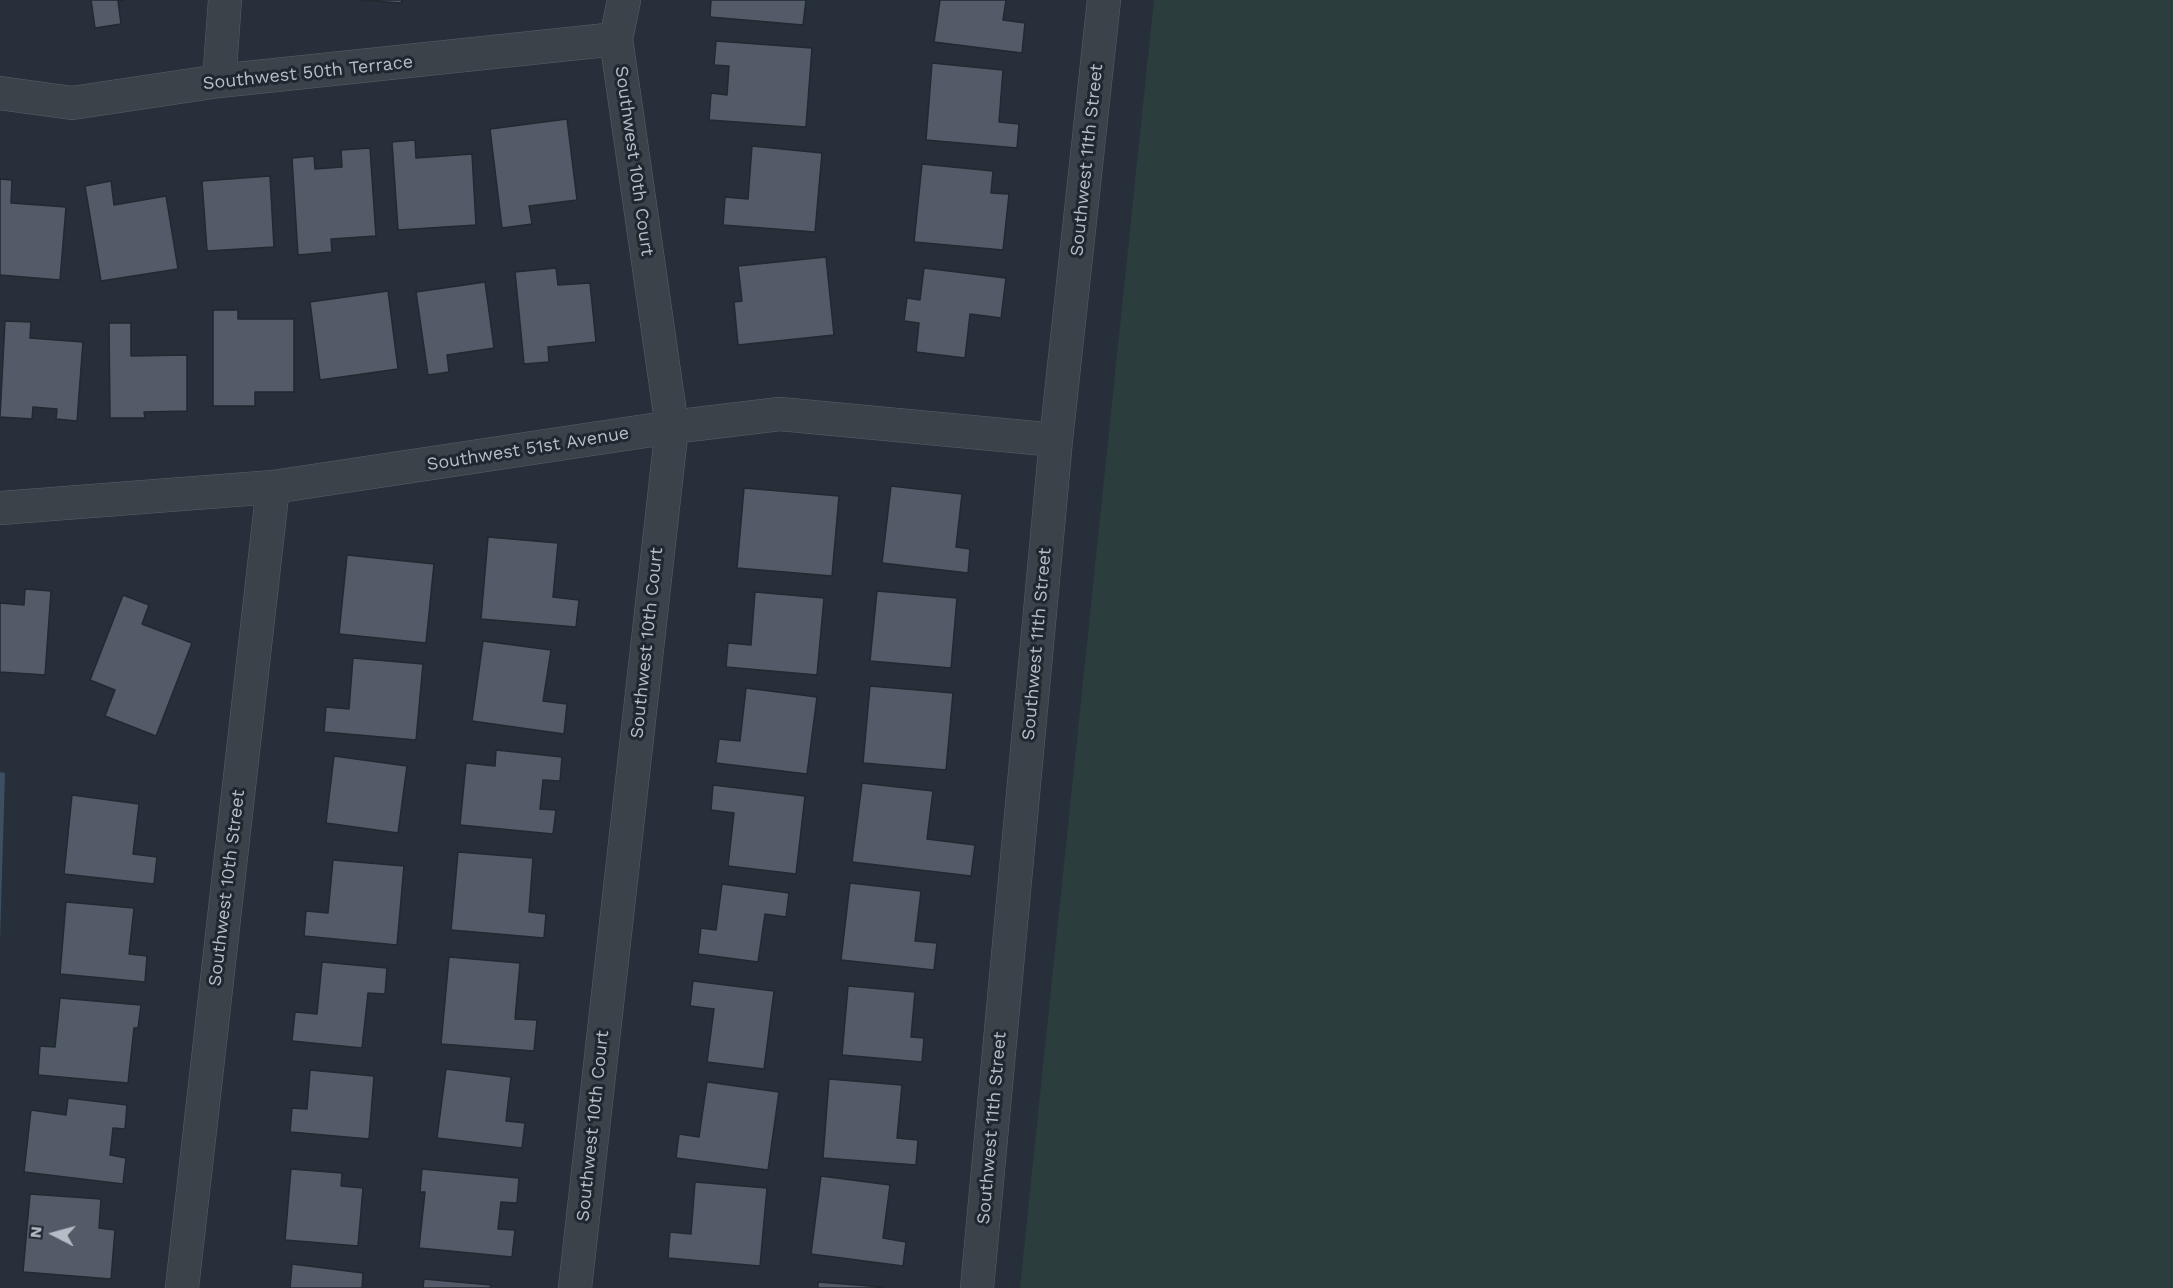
<!DOCTYPE html>
<style>
body{margin:0}
#map{position:relative;width:2173px;height:1288px;overflow:hidden;background:#27303a;font-family:"Work Sans",sans-serif}
canvas{display:block}
.north{position:absolute;left:24px;top:1204px;width:60px;height:60px;-webkit-text-stroke:4px #1f272f;paint-order:stroke;rotate:276deg;font-size:16px;font-weight:700;line-height:24px;text-align:center;color:#b6bdc6}
.north::after{content:'';display:block;margin:auto;width:21px;height:27px;background:#b6bdc6;clip-path:polygon(50% 0,100% 100%,50% 72%,0 100%)}
</style>
<div id="map">
<canvas width="2173" height="1288"></canvas>
<div class="north">N</div>
</div>
<script>
const context = document.querySelector('canvas').getContext('2d');
context.lineJoin = 'round';
function fillPath(path, color) { context.fillStyle = color; context.fill(path, 'evenodd'); }
function trace(path, color, width, dash) { context.strokeStyle = color; context.lineWidth = width; context.lineCap = dash ? 'butt' : 'round'; context.setLineDash(dash || []); context.stroke(path); }
function label(font, color, halo, rows, align = 'center') {
  context.font = font + ' "Work Sans",sans-serif'; context.lineWidth = 6; context.setLineDash([]); context.textBaseline = 'middle'; context.strokeStyle = halo; context.fillStyle = color; for (const [text, x, y, turn = 0] of rows) {
    context.save(); context.translate(x, y); context.rotate((+turn || 0) * Math.PI / 180); context.textAlign = isNaN(turn) ? turn : align; if (halo) context.strokeText(text, 0, 0); context.fillText(text, 0, 0); context.restore();
  }
}
const green = new Path2D(`
 M1154,0H2173V1288H1020Z`);
const water = new Path2D(`
 M0,772L5,773L0,940Z`);
const building = new Path2D(`
 M91,0H124L118,1L121,24L95,28Z
 M358,0H402L401,3Z
 M711,0H806L803,25L710,17Z
 M940,0H1006L1003,20L1025,23L1022,53L934,42Z
 M716,41L812,48L806,127L709,120L711,93L727,95L729,66L714,65Z
 M932,63L1003,70L999,122L1019,124L1017,148L926,140Z
 M567,119L577,200L529,206L532,224L502,228L490,129Z
 M415,140L416,158L472,154L476,225L398,230L392,142Z
 M752,146L822,153L815,232L723,225L725,197L748,199Z
 M370,148L376,236L331,239L332,252L298,255L292,158L314,156L315,169L342,167L341,150Z
 M922,164L993,171L991,193L1009,194L1003,250L914,242Z
 M270,176L274,247L207,251L202,181Z
 M0,179L12,180L11,203L66,207L60,280L0,275Z
 M111,181L114,205L166,196L178,269L101,281L85,186Z
 M826,257L834,335L738,345L734,302L742,301L738,266Z
 M556,268L558,285L590,283L596,342L548,347L549,362L524,364L515,272Z
 M924,268L1006,278L1001,318L970,314L965,358L916,352L919,323L904,321L907,298L920,300Z
 M485,282L494,348L447,355L449,372L428,375L416,292Z
 M388,291L398,369L320,380L310,302Z
 M213,310H238V319H294V392H255V406H213Z
 M5,321L31,322L30,338L83,342L77,421L56,419L57,409L33,407L32,419L0,417Z
 M109,323H131V356L187,355V411L144,412L145,418H110Z
 M891,486L962,494L956,547L970,549L968,573L882,563Z
 M744,488L839,496L832,576L737,568Z
 M488,537L558,543L553,597L579,600L576,627L481,619Z
 M347,555L434,564L426,643L339,634Z
 M25,589L51,591L45,675L0,672V603L24,605Z
 M877,591L957,598L951,668L870,661Z
 M755,592L824,598L817,675L726,667L728,643L751,645Z
 M123,595L149,605L142,624L192,643L156,736L105,716L115,690L90,680Z
 M483,641L551,650L543,701L567,704L564,734L472,721Z
 M353,658L423,664L416,740L324,732L326,707L349,709Z
 M870,686L953,693L946,770L863,763Z
 M746,688L817,697L807,774L716,763L719,739L740,741Z
 M496,750L562,757L560,781L543,780L540,809L556,810L553,834L460,825L466,763L495,766Z
 M334,756L407,766L398,833L326,823Z
 M862,783L933,791L927,839L975,845L971,876L852,862Z
 M713,785L805,796L796,874L728,866L734,813L711,810Z
 M72,795L139,804L133,854L157,857L154,884L64,874Z
 M458,852L533,858L529,912L546,914L544,938L451,930Z
 M333,860L404,866L397,945L304,936L306,911L328,913Z
 M850,883L921,891L915,941L937,943L934,970L841,960Z
 M722,884L789,893L786,917L765,914L758,962L698,954L701,928L716,930Z
 M66,902L134,908L129,954L147,956L145,982L60,974Z
 M449,957L520,963L515,1019L537,1020L534,1051L441,1044Z
 M322,962L387,968L385,994L368,993L362,1048L292,1041L295,1012L317,1014Z
 M693,981L774,991L764,1069L707,1062L714,1009L690,1006Z
 M848,986L915,992L911,1037L924,1038L922,1062L842,1055Z
 M60,998L141,1005L138,1028H134L128,1083L38,1075L40,1046L55,1047Z
 M446,1069L511,1077L506,1121L525,1123L522,1148L437,1138Z
 M310,1070L374,1076L369,1139L290,1132L292,1108L307,1109Z
 M829,1079L902,1085L897,1138L918,1140L916,1165L823,1158Z
 M707,1082L779,1092L768,1170L676,1158L679,1134L699,1137Z
 M68,1098L127,1105L125,1129L113,1128L110,1155L126,1158L123,1184L24,1172L31,1110L66,1115Z
 M291,1169L342,1173L341,1186L363,1188L358,1246L285,1240Z
 M422,1169L519,1178L517,1203L501,1202L498,1229L515,1230L512,1257L419,1248L425,1192H420Z
 M821,1176L890,1185L883,1238L906,1242L903,1266L811,1254Z
 M695,1182L767,1188L760,1266L668,1258L670,1232L691,1234Z
 M30,1194L101,1199L99,1228L115,1230L111,1279L23,1272Z
 M292,1264L363,1273L362,1288H290Z
 M424,1279L491,1285L490,1288H423Z
 M818,1282L883,1287V1288H818Z`);
const street = new Path2D(`
 M219,81L225,0
 M0,93L72,103L219,81L616,39
 M0,508L273,487L672,427L780,414L1056,440
 M182,1288L273,487
 M575,1288L672,427L616,39L624,0
 M977,1288L1056,440L1104,0`);
const streetNames = [
 ["Southwest 50th Terrace",308,73,-6],
 ["Southwest 11th Street",1087,160,-84],
 ["Southwest 10th Court",634,161,82],
 ["Southwest 51st Avenue",528,449,-9],
 ["Southwest 10th Court",647,643,-84],
 ["Southwest 11th Street",1037,644,-85],
 ["Southwest 10th Street",227,888,-83],
 ["Southwest 10th Court",593,1126,-84],
 ["Southwest 11th Street",992,1128,-85]
];
fillPath(green, '#2b3e3d');
fillPath(water, '#3e4f61');
fillPath(building, '#525b67');
trace(building, '#212931', 1.5);
trace(street, '#586068', 34);
trace(street, '#3a424a', 33);
label('18px', '#b6bdc6', '#1f272f', streetNames);
</script>
